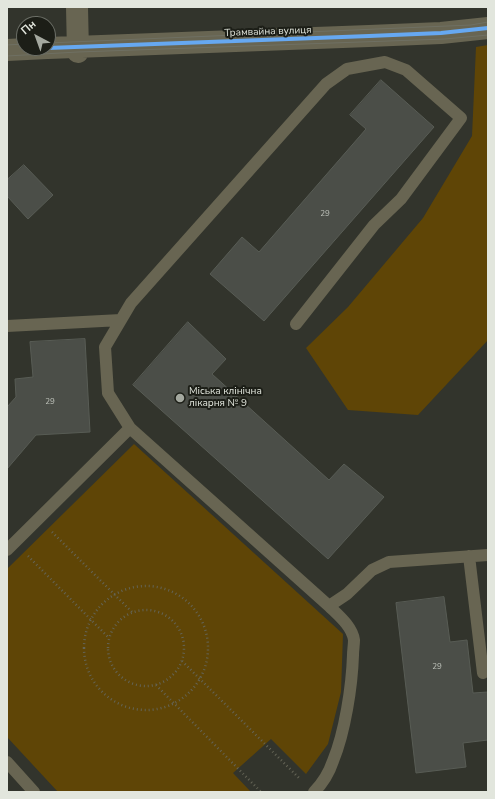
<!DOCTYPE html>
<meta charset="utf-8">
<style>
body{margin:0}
#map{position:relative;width:495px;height:799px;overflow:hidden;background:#32342c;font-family:"Nunito Sans",sans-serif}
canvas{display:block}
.frame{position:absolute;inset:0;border:8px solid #e2e6dd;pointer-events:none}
.north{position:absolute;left:16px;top:16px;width:40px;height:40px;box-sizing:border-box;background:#1c1e17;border:1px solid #6b6e66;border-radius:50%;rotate:319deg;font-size:11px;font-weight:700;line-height:16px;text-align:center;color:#e2e6dd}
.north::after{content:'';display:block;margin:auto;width:14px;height:18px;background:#a4a89f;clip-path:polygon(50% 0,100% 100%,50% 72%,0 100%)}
</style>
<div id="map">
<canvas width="495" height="799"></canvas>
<div class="frame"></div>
<div class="north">Пн</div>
</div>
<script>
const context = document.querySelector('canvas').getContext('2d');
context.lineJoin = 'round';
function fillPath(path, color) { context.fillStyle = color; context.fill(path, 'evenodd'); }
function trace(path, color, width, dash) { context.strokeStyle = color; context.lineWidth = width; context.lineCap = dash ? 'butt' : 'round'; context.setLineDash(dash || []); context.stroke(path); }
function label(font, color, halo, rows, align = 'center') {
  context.font = font + ' "Nunito Sans",sans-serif'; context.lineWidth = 4; context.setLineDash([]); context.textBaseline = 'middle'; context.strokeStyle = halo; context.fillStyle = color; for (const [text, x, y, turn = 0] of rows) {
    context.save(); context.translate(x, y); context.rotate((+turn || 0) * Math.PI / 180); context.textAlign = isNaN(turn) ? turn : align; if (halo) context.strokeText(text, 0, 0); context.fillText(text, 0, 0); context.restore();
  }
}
const green = new Path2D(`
 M488,45V340L418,415L348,410L306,348L348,307L423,218L472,136L476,47Z
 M134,444L343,634L341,692L328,744L306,774L271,739L233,773L251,792H58L7,737V569Z`);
const building = new Path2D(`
 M381,80L434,127L264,321L210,274L242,237L259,252L366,129L350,115Z
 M24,165L53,195L28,219L7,196V180Z
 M188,322L226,359L212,374L329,480L344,464L384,497L328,559L133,385Z
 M85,339L90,432L36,435L7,469V407L16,397L15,379L33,377L30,342Z
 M444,597L450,642L467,640L473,693L488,692V740L463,743L466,767L416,773L396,603Z`);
const path = new Path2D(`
 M52,532L133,613
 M28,556L109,638
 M84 648a62 62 0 1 1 124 0a62 62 0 1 1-124 0Z
 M108 648a38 38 0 1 1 76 0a38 38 0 1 1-76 0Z
 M182,661L300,779
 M156,685L261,792`);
const lane = new Path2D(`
 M296,324L374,225L401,199L461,118L406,70L385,62L347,69L326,84L131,303L105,347L108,393L130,428L329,606C338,615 352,626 354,640C354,645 353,650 353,655C352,686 345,732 333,761C329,773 323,783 314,792
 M7,326L121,320
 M7,550L130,428
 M469,556L483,673
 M329,606L347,594L372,570L389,562L488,555
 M7,762L34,792`);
const street = new Path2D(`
 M77,7L78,52
 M48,48L369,36L441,33L488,28
 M7,50L47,48`);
const tram = new Path2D(`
 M48,43L471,25L488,22
 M7,45L24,44
 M7,56L78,52L445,39L488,35`);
const cycleway = new Path2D(`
 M48,48L369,36L441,33L488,28`);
const markers = [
 [180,398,5,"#a4a89f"]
];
const numberNames = [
 ["29",325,214],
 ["29",50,402],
 ["29",437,667]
];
const streetNames = [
 ["Трамвайна вулиця",268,32,-2]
];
const poiNames = [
 ["Міська клінічна",189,392],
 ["лікарня № 9",189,404]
];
fillPath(green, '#5f4506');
fillPath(building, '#4b4e48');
trace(building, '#585c55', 1);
trace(path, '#646456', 2.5, [1, 3]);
trace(lane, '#686552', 12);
trace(street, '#686552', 22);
trace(tram, '#6f7063', 1);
trace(cycleway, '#66a8f1', 4);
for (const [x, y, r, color] of markers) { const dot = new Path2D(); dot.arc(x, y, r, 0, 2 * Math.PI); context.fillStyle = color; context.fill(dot); trace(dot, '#1c1e17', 1.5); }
label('8px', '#bcc0b8', null, numberNames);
label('10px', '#e2e6dd', '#1c1e17', streetNames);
label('10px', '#e2e6dd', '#1c1e17', poiNames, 'left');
</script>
